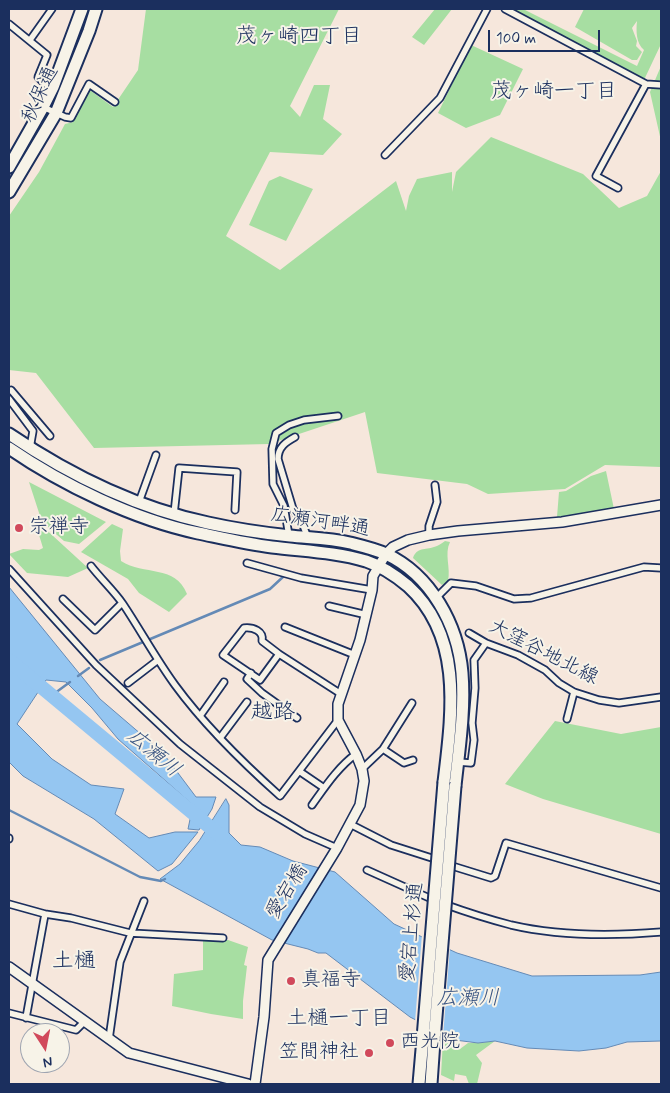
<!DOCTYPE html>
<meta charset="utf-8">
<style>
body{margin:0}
#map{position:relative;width:670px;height:1093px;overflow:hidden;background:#f6e7dc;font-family:Mynerve,sans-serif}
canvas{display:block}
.frame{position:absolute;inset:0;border:10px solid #1b2f5e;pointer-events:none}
.north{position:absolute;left:20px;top:1023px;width:50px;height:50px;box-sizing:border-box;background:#f7f3e8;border:1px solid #9fa5b1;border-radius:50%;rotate:169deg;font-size:14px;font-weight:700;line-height:20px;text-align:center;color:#1b2f5e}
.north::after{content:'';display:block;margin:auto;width:18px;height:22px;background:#d1495b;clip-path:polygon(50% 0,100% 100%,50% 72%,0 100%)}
.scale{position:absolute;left:488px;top:30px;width:112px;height:22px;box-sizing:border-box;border:2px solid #1b2f5e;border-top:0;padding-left:6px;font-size:15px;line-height:18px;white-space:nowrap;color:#1b2f5e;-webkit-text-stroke:4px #f7f3e8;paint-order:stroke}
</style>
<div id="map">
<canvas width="670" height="1093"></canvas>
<div class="frame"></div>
<div class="north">N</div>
<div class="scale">100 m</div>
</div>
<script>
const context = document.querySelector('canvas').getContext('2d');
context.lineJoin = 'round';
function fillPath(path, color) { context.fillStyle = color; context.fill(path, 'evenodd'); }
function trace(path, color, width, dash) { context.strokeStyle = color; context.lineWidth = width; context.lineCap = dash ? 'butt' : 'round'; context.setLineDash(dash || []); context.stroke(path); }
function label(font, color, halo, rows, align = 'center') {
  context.font = font + ' Mynerve,"Klee One",sans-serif'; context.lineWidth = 4; context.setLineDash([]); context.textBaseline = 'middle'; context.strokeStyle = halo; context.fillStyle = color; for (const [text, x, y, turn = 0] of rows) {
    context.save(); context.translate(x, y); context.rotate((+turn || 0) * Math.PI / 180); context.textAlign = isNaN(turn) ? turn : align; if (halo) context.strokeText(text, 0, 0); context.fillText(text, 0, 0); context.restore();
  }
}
const green = new Path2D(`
 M146,9H339L290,106L300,117L314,85H330L323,119L342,134L323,155L270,152L226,236L280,270L396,181L406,211L409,196L417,179L452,172V192L456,172L491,137L583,174L619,208L647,196L661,171V467L605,465L565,489L488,494L467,484L377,473L365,412L269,444L94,448L36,373L9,370V216L39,172L65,124L73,122L87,92L91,91L113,107L138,70Z
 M435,9H452L424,45L412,37Z
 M512,9H523L637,66L644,50C636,43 636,31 637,21L632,28L637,41L636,46L642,52L637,60H632L575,27L584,9H661V44L644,80Z
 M471,45L523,69L500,115L466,128L438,113Z
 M661,66V141L650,92Z
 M280,176L313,189L286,241L249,225L269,181Z
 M606,471L614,509L557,517L559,492L566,491L591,476Z
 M29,482L106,522L79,544L64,541L42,522Z
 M40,524L88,568L68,577L27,573L9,554L23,549L39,550L43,548L36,525Z
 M112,524L123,529L120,551L121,561C144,576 175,564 187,594L169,612L139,593L128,579L81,552Z
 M445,541L450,542C444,554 451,568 448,581L442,585L413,558C417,547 425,550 434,547C438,546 442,543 445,541Z
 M555,721L621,734L661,727V834L543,799L505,784Z
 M203,940H228L248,947L244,965L247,966L243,1001V1019L211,1014L172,1006L174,974L203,970Z
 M443,1040L461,1045L460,1049L468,1043H478L495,1041L476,1055L482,1063L477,1084H469L466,1076L455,1074L454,1081L441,1075Z`);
const water = new Path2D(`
 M9,587L100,699L163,753L196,797H216L212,809L199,830L188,829L193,805L118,739L92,708L66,682L46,680L17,724L52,759L91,785L124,789L115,814L149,838L175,832H198L172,864L158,871L94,819L23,776L9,762Z
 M226,799L229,805V833L241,845L260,847L293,861L335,872L394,924L457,953L532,976L640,975L661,972V1041L627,1042L606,1048L579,1051L527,1048L495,1041L478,1043L455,1040L410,1017L326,953H318L308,949L272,940L160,879L180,864L199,841Z`);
const pier = new Path2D(`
 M422,934L450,947L443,1037L415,1022Z`);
const stream = new Path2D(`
 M100,660L270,589L284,576
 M78,676L89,668
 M51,696L70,682
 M9,810L140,877L161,881L165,879`);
const river = new Path2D(`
 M9,660L223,838`);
const street = new Path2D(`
 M505,9L646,84L661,85
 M9,24L47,55L38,77L45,84L53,87
 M30,40L52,9
 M43,107L65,117L71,118L89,84L115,102
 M385,155L440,98L487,9
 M618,188L596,176L646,84
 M9,391L11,390L50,436
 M9,399L33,431L30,448
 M295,437C286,442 278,447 278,459L293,509L301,520L308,538
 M139,502L156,455
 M174,514L179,468L237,472L235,510
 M429,535V526L437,502L435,485
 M289,536L284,506L273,484L272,449L276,433L289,425L304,420L338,416
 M247,563L301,578L372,590
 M91,566C101,579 114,591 123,604C141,631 156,659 175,685C205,726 242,762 280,796L338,720
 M9,569L96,665L180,744L260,807L305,834L337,848
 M436,598L451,583L476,586L514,599L531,598L644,567L661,568
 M63,599L95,630L122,603
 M329,606L367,615
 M285,627L355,655
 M469,633L486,643L518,655L545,670L559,683L574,692L599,700L619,703L661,697
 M279,654L260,680L223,655L244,628C253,627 264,631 262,641L279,654L341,694
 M251,673L247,679L262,693L297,718
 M128,683L158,660
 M200,716L224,682
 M567,719L574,692
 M220,738L247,702
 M383,749L404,763L413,760
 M458,762L471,763L474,740L472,723L475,688L474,660L486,643
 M362,769L383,749L412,703
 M299,771L324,788
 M312,805C325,787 338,767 356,754
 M350,824L391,845L438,860
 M9,838V839
 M449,865L491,878L495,876L506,843L661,888
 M367,870L436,901
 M9,904L45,914L71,918L130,933L223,938
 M444,904C466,912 488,919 511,925C558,936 613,936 661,932
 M9,1013L76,1030L85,1021
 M26,1018L45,914
 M109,1039L120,962L144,901`);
const secondary = new Path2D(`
 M9,967L129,1053L248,1084
 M255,1084L264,1017L268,960L337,848L360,805L364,781L362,769L356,754L338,720V704L360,640L372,590L373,576L386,554L393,547L408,540L429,535L458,531L562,522L661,505`);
const highway = new Path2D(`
 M9,167L43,107L53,87L82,9
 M9,192L56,113L89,31L96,9
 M9,434C68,474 137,508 208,523C235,529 262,533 290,536C309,538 330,538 350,543C362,546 375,549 386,554C431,575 458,625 462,673C465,710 459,749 455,786
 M9,448C63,485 133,519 198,533C222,538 247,544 272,547C303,551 336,552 366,561C381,566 396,576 408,586C464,637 452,714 444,782
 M419,1084L423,1038
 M431,1084L434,1041`);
const highwayBridge = new Path2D(`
 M423,1038L444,782
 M434,1041L455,786`);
const markers = [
 [19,528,5,"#d1495b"],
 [291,981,5,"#d1495b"],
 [390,1043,5,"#d1495b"],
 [369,1053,5,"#d1495b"]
];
const streetNames = [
 ["秋保通",41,95,-65],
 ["広瀬河畔通",320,523,9],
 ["大窪谷地北線",543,653,27],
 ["愛宕橋",288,892,-58],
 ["愛宕上杉通",413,932,-85]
];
const poiNames = [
 ["宗禅寺",29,528],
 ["真福寺",301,981],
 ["西光院",400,1043],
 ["笠間神社",359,1053,"right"]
];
const neighbourhoodNames = [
 ["茂ヶ崎四丁目",299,38],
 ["茂ヶ崎一丁目",554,93],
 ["土樋一丁目",339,1020]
];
const waterNames = [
 ["広瀬川",153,754,40],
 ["広瀬川",468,1000]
];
const quarterNames = [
 ["越路",273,713],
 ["土樋",74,962]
];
fillPath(green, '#a7dea2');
fillPath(water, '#95c6f1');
trace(water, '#648ab6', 1);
fillPath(pier, '#f6e7dc');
trace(stream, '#648ab6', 2.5);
trace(river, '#95c6f1', 14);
trace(street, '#1b2f5e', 9);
trace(secondary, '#1b2f5e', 12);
trace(highway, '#1b2f5e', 15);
trace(street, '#f7f3e8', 5.5);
trace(secondary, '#f7f3e8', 9);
trace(highway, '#f7f3e8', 11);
trace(highwayBridge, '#1b2f5e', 15, []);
trace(highwayBridge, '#f7f3e8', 11);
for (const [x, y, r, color] of markers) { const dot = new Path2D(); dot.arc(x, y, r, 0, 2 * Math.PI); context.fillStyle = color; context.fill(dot); trace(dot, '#f7f3e8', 2); }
label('20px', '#1b2f5e', '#f7f3e8', streetNames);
label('20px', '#1b2f5e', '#f7f3e8', poiNames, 'left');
label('21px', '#1b2f5e', '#f7f3e8', neighbourhoodNames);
label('italic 21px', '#3a5583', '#f7f3e8', waterNames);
label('22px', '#1b2f5e', '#f7f3e8', quarterNames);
</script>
